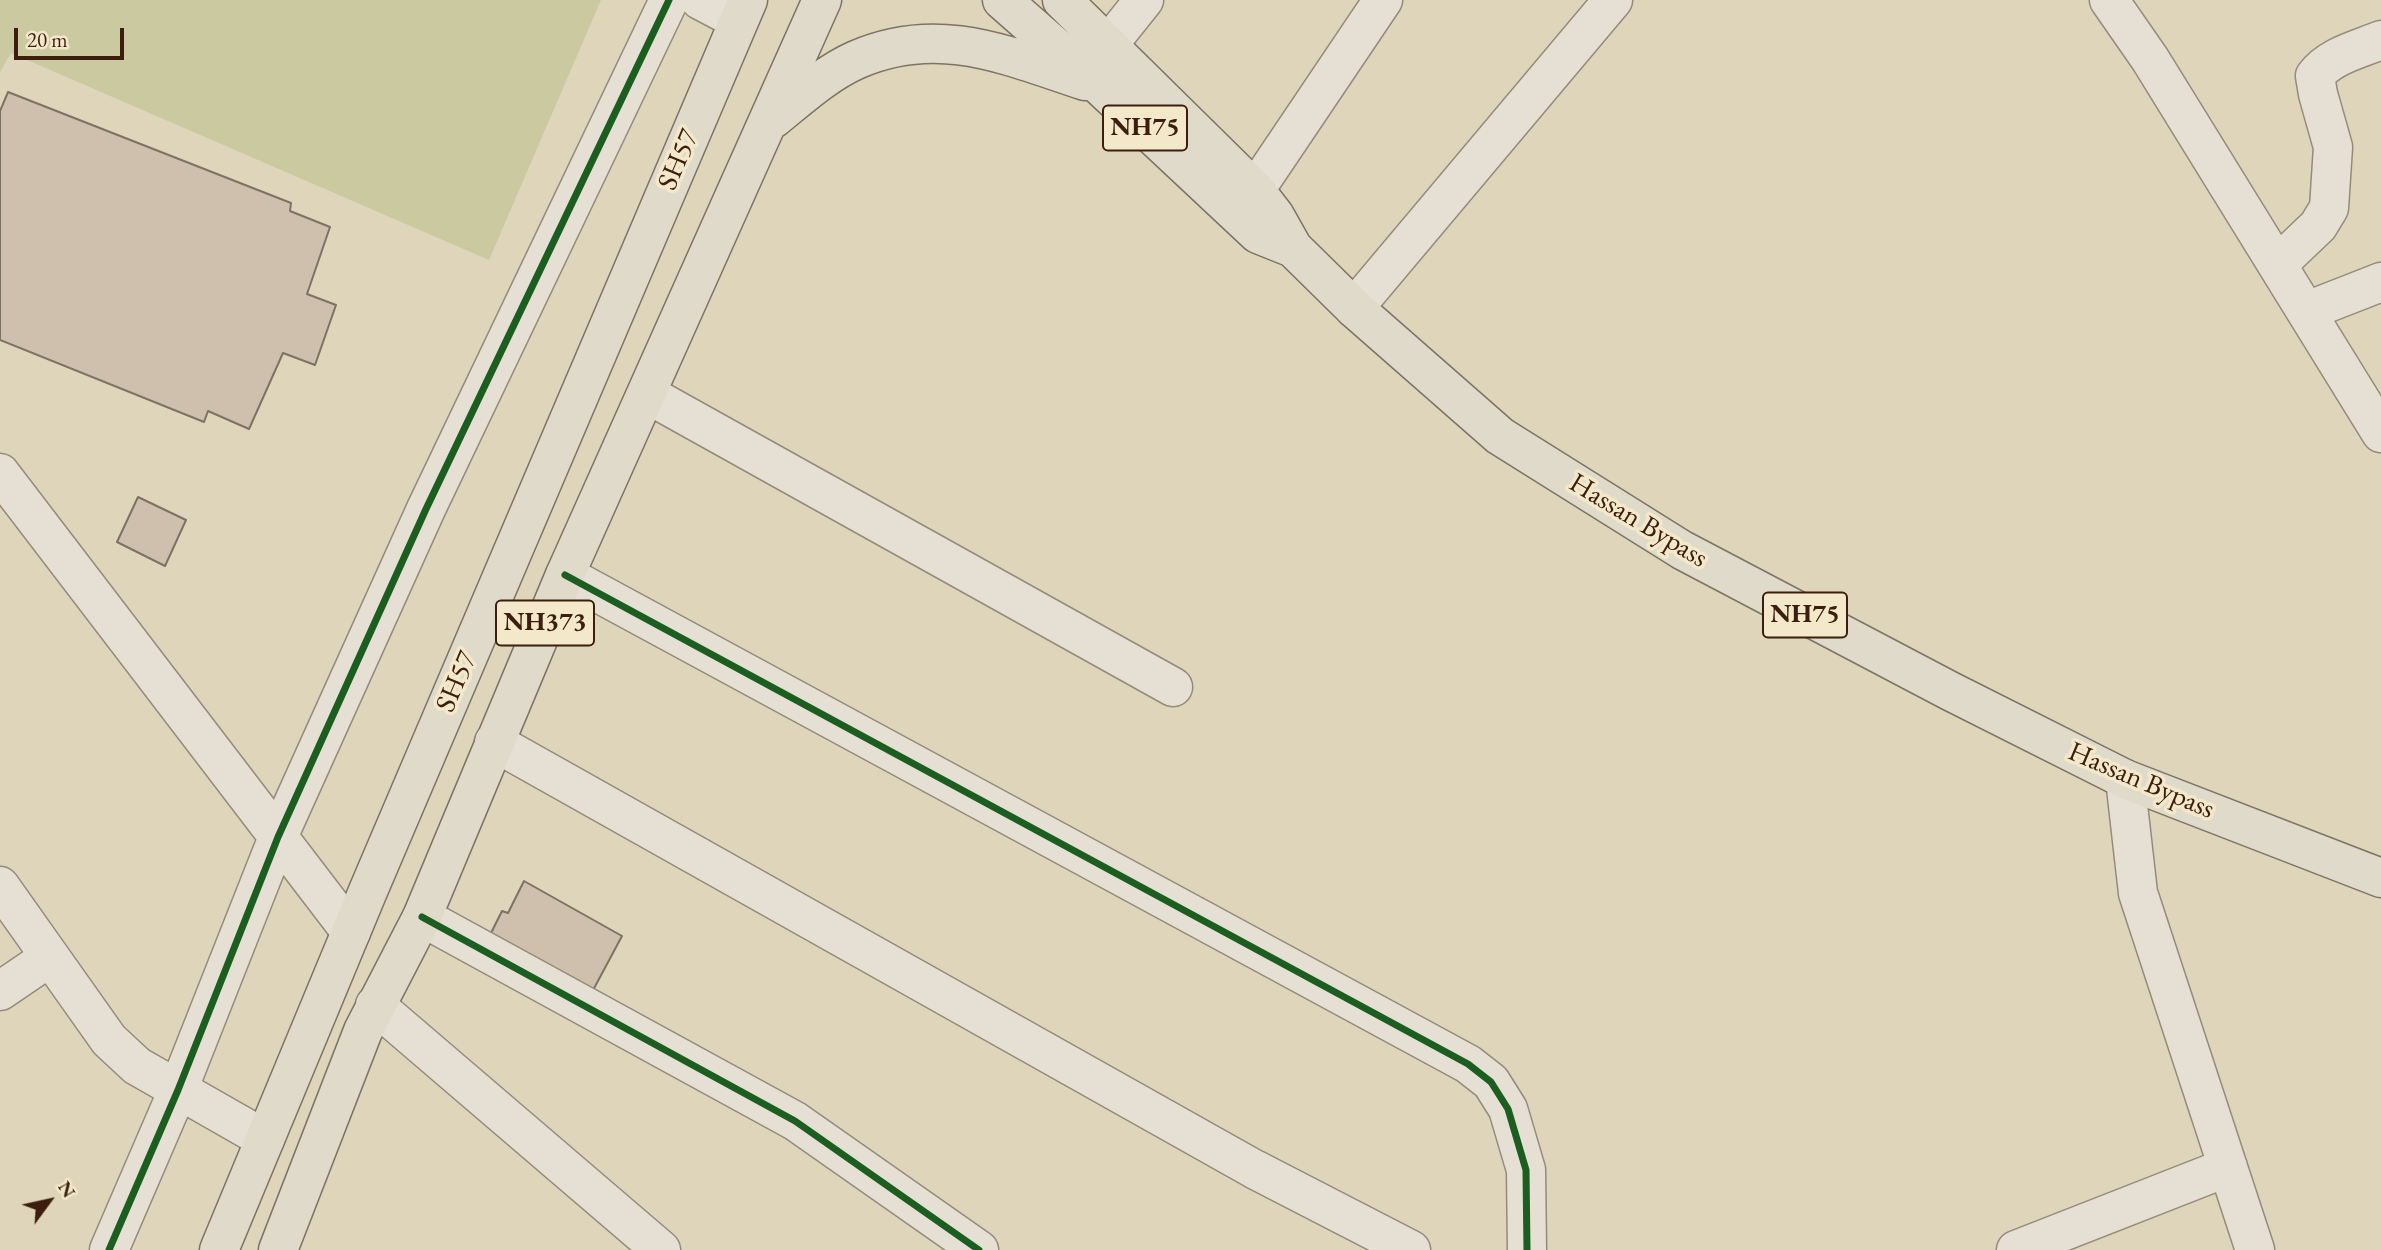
<!DOCTYPE html>
<style>
body{margin:0}
#map{position:relative;width:2381px;height:1250px;overflow:hidden;background:#ded5bb;font-family:"EB Garamond",serif}
canvas{display:block}
.north{position:absolute;left:14px;top:1166px;width:70px;height:70px;-webkit-text-stroke:5px #f3e8ca;paint-order:stroke;rotate:57deg;font-size:19px;font-weight:700;line-height:28px;text-align:center;color:#3b1e0d}
.north::after{content:'';display:block;margin:auto;width:24px;height:32px;background:#3b1e0d;clip-path:polygon(50% 0,100% 100%,50% 72%,0 100%)}
.scale{position:absolute;left:14px;top:28px;width:110px;height:32px;box-sizing:border-box;border:4px solid #3b1e0d;border-top:0;padding-left:9px;font-size:21px;line-height:24px;white-space:nowrap;color:#3b1e0d;-webkit-text-stroke:5px #f3e8ca;paint-order:stroke}
</style>
<div id="map">
<canvas width="2381" height="1250"></canvas>
<div class="north">N</div>
<div class="scale">20 m</div>
</div>
<script>
const context = document.querySelector('canvas').getContext('2d');
context.lineJoin = 'round';
function fillPath(path, color) { context.fillStyle = color; context.fill(path, 'evenodd'); }
function trace(path, color, width, dash) { context.strokeStyle = color; context.lineWidth = width; context.lineCap = dash ? 'butt' : 'round'; context.setLineDash(dash || []); context.stroke(path); }
function label(font, color, halo, rows, align = 'center') {
  context.font = font + ' "EB Garamond",serif'; context.lineWidth = 7; context.setLineDash([]); context.textBaseline = 'middle'; context.strokeStyle = halo; context.fillStyle = color; for (const [text, x, y, turn = 0] of rows) {
    context.save(); context.translate(x, y); context.rotate((+turn || 0) * Math.PI / 180); context.textAlign = isNaN(turn) ? turn : align; if (halo) context.strokeText(text, 0, 0); context.fillText(text, 0, 0); context.restore();
  }
}
const green = new Path2D(`
 M0,0H601L489,260L11,53L0,72Z`);
const building = new Path2D(`
 M8,92L291,203L290,211L330,227L307,294L336,305L315,365L283,353L249,429L208,411L204,422L0,340V111Z
 M138,497L186,520L165,566L117,542Z
 M524,881L622,936L591,994L489,937L502,911L508,913Z`);
const minor = new Path2D(`
 M700,0L738,20
 M2109,0L2150,59L2381,433
 M1108,45L1144,0
 M1255,190L1383,0
 M2278,264L2318,226L2329,208L2333,147L2318,94L2315,76C2329,56 2360,49 2381,40
 M1354,308L1613,0
 M2307,311L2381,282
 M647,394L1173,687
 M0,473L351,932
 M565,575L1468,1064L1491,1082L1508,1109L1526,1170L1527,1250
 M494,742L1254,1169L1411,1250
 M2125,779L2138,893L2255,1250
 M0,886L109,1040L137,1066L265,1139
 M422,917L795,1121L979,1250
 M0,991L50,957
 M375,1005L661,1250
 M109,1250L178,1090L278,837L426,509L669,0
 M2016,1250L2228,1167`);
const highway = new Path2D(`
 M1002,0L1100,86L1258,234L1293,248L1354,308L1500,436L1682,550L1950,691L2125,779L2381,878
 M1062,0L1255,190L1275,216L1293,248
 M773,119C799,98 825,74 856,60C938,24 1006,55 1085,81
 M219,1250L368,891L748,0
 M278,1250L363,1031L422,917L565,575L822,0`);
const cycleway = new Path2D(`
 M565,575L1468,1064L1491,1082L1508,1109L1526,1170L1527,1250
 M422,917L795,1121L979,1250
 M109,1250L178,1090L278,837L426,509L669,0`);
const shields = [
 [1145,128,84],
 [1805,615,84],
 [545,623,98]
];
const shieldNames = [
 ["NH75",1145,128],
 ["NH75",1805,615],
 ["NH373",545,623]
];
const streetNames = [
 ["SH57",679,160,-67],
 ["Hassan Bypass",1638,521,31],
 ["SH57",457,682,-67],
 ["Hassan Bypass",2141,781,23]
];
fillPath(green, '#cac9a0');
fillPath(building, '#cec0ad');
trace(building, '#7c7364', 2);
trace(minor, '#948b7a', 41);
trace(highway, '#7c7364', 41);
trace(minor, '#e5e0d3', 38);
trace(highway, '#e0dacb', 38);
trace(cycleway, '#1b5e20', 7);
for (const [x, y, w] of shields) { const box = new Path2D(); box.roundRect(x - w / 2, y - 22.5, w, 45, 5); context.fillStyle = '#f3e8ca'; context.fill(box); trace(box, '#3b1e0d', 2); }
label('bold 26px', '#3b1e0d', null, shieldNames);
label('28px', '#3b1e0d', '#f3e8ca', streetNames);
</script>
